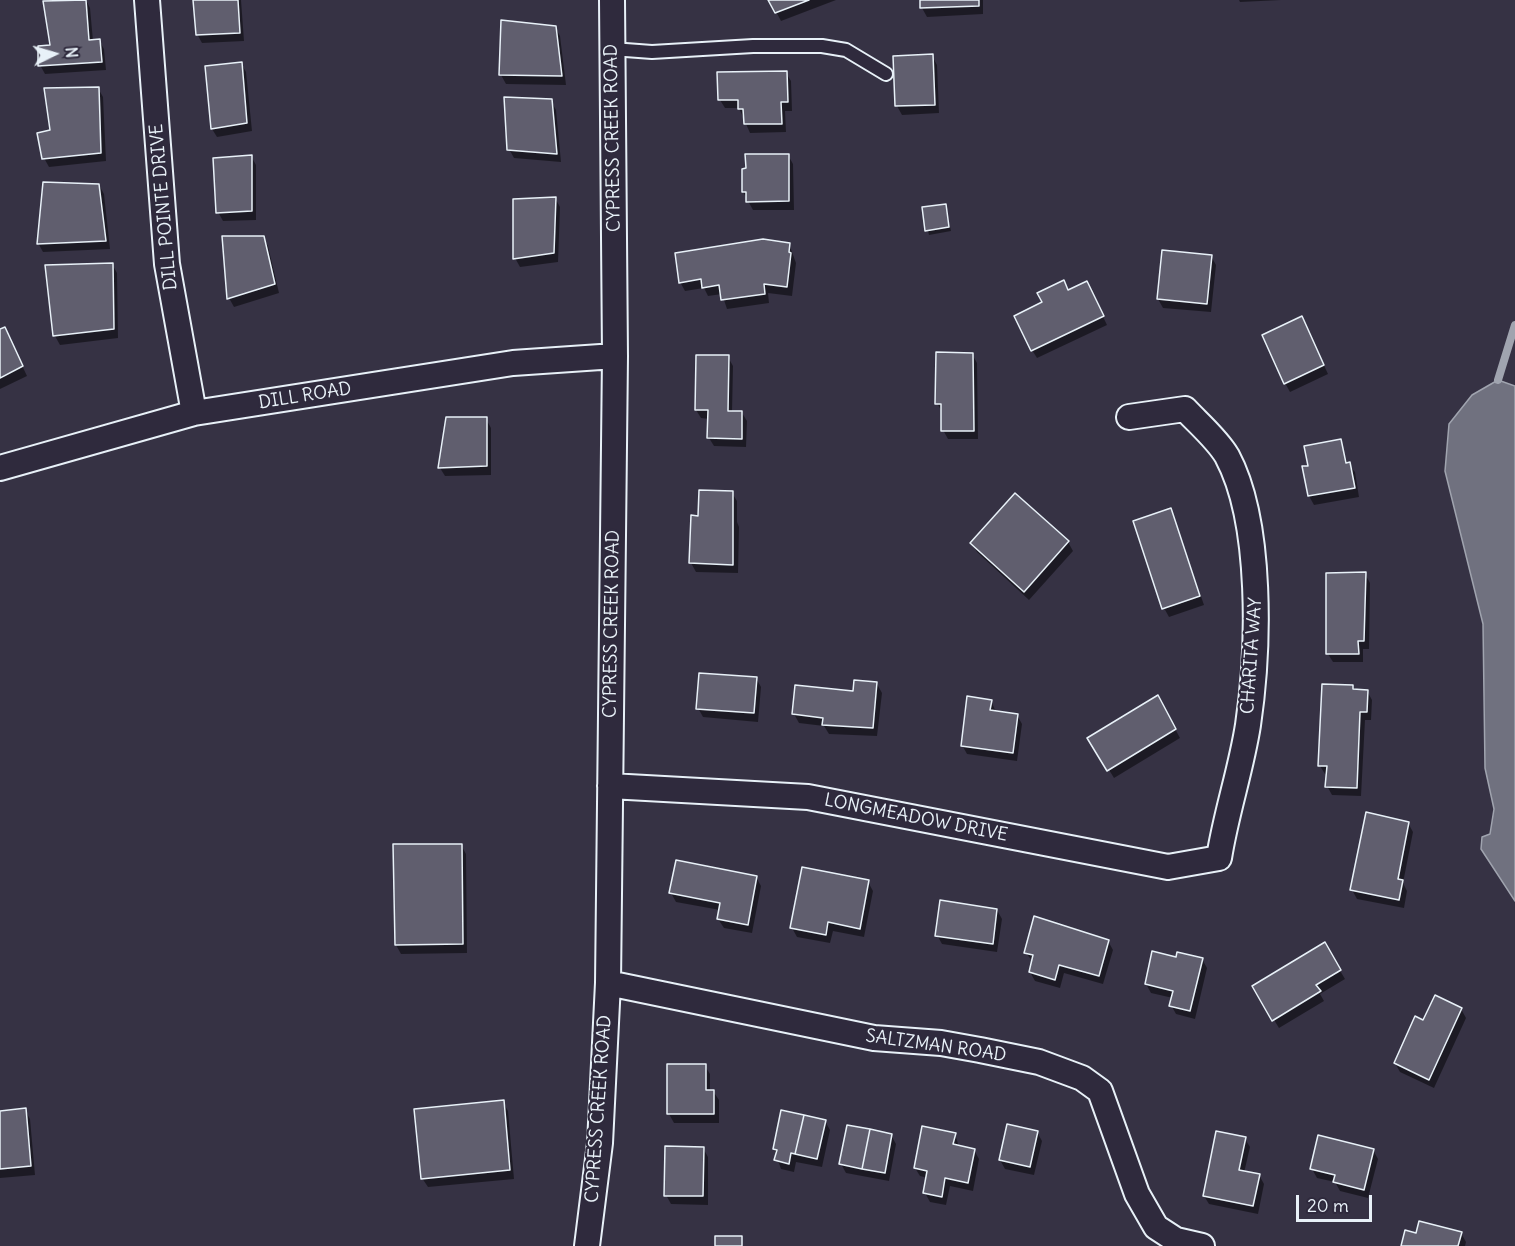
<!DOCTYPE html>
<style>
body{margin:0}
#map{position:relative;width:1515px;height:1246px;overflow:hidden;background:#363244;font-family:Delius,sans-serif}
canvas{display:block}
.north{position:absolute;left:24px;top:24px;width:60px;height:60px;-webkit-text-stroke:4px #2f2a3d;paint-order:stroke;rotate:85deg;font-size:16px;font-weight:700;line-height:24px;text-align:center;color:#e8f1f8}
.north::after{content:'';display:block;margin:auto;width:21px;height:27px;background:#e8f1f8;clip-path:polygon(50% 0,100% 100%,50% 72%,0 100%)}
.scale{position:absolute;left:1296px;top:1195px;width:76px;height:27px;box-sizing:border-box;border:3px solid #e8f1f8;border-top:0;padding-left:8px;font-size:18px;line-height:21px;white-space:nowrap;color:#e8f1f8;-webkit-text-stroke:4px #2f2a3d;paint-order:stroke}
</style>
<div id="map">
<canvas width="1515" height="1246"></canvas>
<div class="north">N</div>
<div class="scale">20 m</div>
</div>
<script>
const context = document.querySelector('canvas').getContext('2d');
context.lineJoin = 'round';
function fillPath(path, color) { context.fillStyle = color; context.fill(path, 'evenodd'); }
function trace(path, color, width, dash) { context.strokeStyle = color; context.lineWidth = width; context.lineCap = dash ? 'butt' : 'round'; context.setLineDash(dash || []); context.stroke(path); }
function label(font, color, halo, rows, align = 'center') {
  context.font = font + ' Delius,sans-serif'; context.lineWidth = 4.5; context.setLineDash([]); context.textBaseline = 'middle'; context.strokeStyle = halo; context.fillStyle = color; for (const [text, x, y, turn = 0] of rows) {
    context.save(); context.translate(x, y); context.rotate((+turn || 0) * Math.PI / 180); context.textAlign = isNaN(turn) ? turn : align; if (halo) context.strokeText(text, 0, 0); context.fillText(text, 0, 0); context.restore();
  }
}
const water = new Path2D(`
 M1498,380L1515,386V901L1481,849L1482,837L1490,834L1494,809L1485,768L1483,624L1445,471L1449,424L1472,395Z`);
const shadow = new Path2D(`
 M86,0L90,8L93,41L99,40L104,49L106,70L45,74L40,65L51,46L45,2Z
 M195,0H241L244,41L202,43L197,34Z
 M770,0H836L781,21Z
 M922,0H983V14L927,17L922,8Z
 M1239,0H1281L1240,2Z
 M555,27L560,36L566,85L506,84L501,75Z
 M932,56L937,65L939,113L902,115L897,106L894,57Z
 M241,63L246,72L252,131L217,137L212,129Z
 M786,73L791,81L792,111H785L786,132L750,133L739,108H725L720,100Z
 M98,88L103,97L106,161L49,167L44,158L51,132Z
 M551,101L556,110L561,162L514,158L509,149Z
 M788,155L793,164L794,210H753L743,192Z
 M251,156L256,165V220L223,221L218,212Z
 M99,185L104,194L110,249L43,252L38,243Z
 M555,198L560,207L558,262L520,267L515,258Z
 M945,205L951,231L929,235L923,209Z
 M263,237L268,246L279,293L234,307L229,298L223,238Z
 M789,244L796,263L792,296L768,293L769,303L727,309L722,294L708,296L704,288L685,291L680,282Z
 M1211,256L1216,265L1211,312L1163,308L1158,299Z
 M112,264L117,273L118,338L60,345L55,336L47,267Z
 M1069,291L1091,292L1107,325L1037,358L1032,350Z
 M1306,327L1328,374L1290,392L1285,383Z
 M0,331L9,338L27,376L0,389Z
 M972,354L977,363L978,439H948L943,430L942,412L937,403Z
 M728,357L733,366L732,412L742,413L747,421L746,447L714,446L709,438V419L701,418L696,410Z
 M486,419L491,428V475L445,476L440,468Z
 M1340,441L1348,464L1355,472L1359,497L1314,505L1309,496L1304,468L1310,467Z
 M732,493L737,501V522L739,527L738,573L696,572L691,563L700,517Z
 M1015,495L1068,542L1073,551L1029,600L977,552L972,543Z
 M1171,510L1204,605L1169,617L1164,608Z
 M1365,574L1370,583L1369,649H1363V662H1333L1328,654Z
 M756,678L761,687L758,722L703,717L698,708Z
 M877,684L882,693L877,736L829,734L824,726L799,723L794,714Z
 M1353,687L1355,691H1367L1372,700L1371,720H1365L1361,796L1332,795L1327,786L1328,775L1325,774L1320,766Z
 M1158,697L1180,738L1114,778L1090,739Z
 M991,701L996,712L1017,715L1022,724L1017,761L967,754L962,745Z
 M1408,823L1413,832L1403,883L1407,891L1404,908L1357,899L1352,890Z
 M461,845L466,854L467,953L401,954L396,945Z
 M756,877L761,886L752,933L724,928L718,919L720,910L676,902L671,893Z
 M868,882L873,891L864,937L833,931L830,943L797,937L792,928Z
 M997,910L1002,919L997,952L942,944L937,935Z
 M1108,941L1113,950L1103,984L1064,973L1060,988L1035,981L1030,972L1033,962L1026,953Z
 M1324,944L1345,979L1320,994L1324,1001L1279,1028L1254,987Z
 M1177,959H1202L1207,968L1195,1019L1176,1014L1171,1005L1173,998L1151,993L1146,984Z
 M1461,1009L1466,1018L1434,1088L1400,1072L1395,1063L1424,1022Z
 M705,1066L710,1074V1091H713L719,1100V1123H674L669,1114Z
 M503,1102L508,1111L514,1179L428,1187L422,1178Z
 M25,1110L30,1119L35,1175L0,1178V1112Z
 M825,1121L830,1130L822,1167L796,1162L794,1172L781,1169L774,1149Z
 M1037,1132L1042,1141L1034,1175L1005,1169L1000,1160Z
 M955,1134L959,1147L974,1150L979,1159L973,1191L950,1186L946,1205L930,1202L925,1193L928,1178L920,1176L915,1168Z
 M891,1135L896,1144L889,1181L846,1173L841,1164Z
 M1245,1139L1250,1147L1244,1173L1259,1175L1264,1184L1258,1214L1209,1204L1204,1196Z
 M703,1148L708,1157V1205L671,1204L666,1195Z
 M1373,1150L1378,1159L1368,1198L1340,1191L1335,1182L1317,1178L1312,1169Z
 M1461,1233L1466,1242L1465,1246H1403L1417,1235Z`);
const stream = new Path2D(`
 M1498,380L1515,325`);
const building = new Path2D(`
 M86,0L89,40L100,39L102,62L38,66V46L50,45L43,1Z
 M193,0H238L240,33L196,35Z
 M768,0H809L775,13Z
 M920,0H979V6L920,8Z
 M501,20L556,26L562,76L499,75Z
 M933,54L935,105L895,106L893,56Z
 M242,62L247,123L211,129L205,66Z
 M787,71L788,102H781L782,124H744L743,109H738V100H718L717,72Z
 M99,87L101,153L42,159L37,133L50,130L44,88Z
 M504,97L552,99L557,154L507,150Z
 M745,154H789V201L746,202V192H742V169L746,168Z
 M252,155V211L216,213L213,158Z
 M43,182L99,184L106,241L37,244Z
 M556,197L554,253L513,259V199Z
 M946,204L949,227L925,231L922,207Z
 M222,236H264L275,284L227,299Z
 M763,239L790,243L789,252L791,253L787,287L764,284L765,294L721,300L719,285L702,288L701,279L679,283L675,253Z
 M1162,250L1212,255L1207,304L1157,299Z
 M113,263L114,329L53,336L45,265Z
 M1064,280L1068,290L1087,281L1104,316L1031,351L1014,316L1042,302L1037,293Z
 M1302,316L1324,365L1284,384L1262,335Z
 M5,327L23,366L0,378V329Z
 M936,352L973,353L974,431H941V404H935Z
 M696,355H729L728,411H742V439L707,438L708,410H695Z
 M446,417H487V466L438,468Z
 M1341,439L1346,463L1350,462L1355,488L1308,496L1302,466H1308L1304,446Z
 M699,490L733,491V565L689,563L691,515L698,516Z
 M1015,493L1069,541L1024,592L970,543Z
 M1171,508L1200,596L1162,609L1133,521Z
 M1366,572L1364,641H1358L1359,654H1326V573Z
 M699,673L757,677L754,713L696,709Z
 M854,680L877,682L873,728L822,725L823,718L792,714L795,685L853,691Z
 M1322,684L1353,685V689L1368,690L1367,712H1360L1357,788L1325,787L1327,766H1318Z
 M1158,695L1176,729L1107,771L1087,738Z
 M967,696L992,700L990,710L1018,714L1013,753L961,746Z
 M1366,812L1409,822L1398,879L1403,880L1399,900L1350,890Z
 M393,844H462L463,944L395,945Z
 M676,860L757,876L748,925L717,919L720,903L669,893Z
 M802,867L869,880L860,929L828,922L826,935L790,928Z
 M940,900L997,909L993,944L935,936Z
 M1034,916L1109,940L1099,976L1059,965L1055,980L1029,972L1033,955L1024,953Z
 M1325,942L1341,970L1316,985L1321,991L1272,1021L1252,986Z
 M1152,951L1176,957L1177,952L1203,958L1190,1011L1169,1006L1173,991L1145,984Z
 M1435,995L1462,1008L1429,1080L1394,1063L1415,1016L1423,1020Z
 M667,1064H706V1090H714V1114H667Z
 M504,1100L510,1170L421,1179L414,1109Z
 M26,1108L31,1166L0,1169V1111Z
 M781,1110L804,1115L795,1154L791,1153L789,1164L774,1160L777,1150L773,1149Z
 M804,1115L826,1120L817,1159L795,1154Z
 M1007,1124L1038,1131L1030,1167L999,1160Z
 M847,1125L870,1129L862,1169L839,1164Z
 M922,1126L956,1133L953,1144L975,1149L968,1183L945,1178L942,1197L923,1193L927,1171L914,1168Z
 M870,1129L892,1134L885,1173L862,1169Z
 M1216,1131L1246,1137L1239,1170L1260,1174L1253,1206L1203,1196Z
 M1318,1135L1374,1149L1364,1190L1333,1182L1335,1175L1310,1169Z
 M665,1146L704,1147L703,1196H664Z
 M1419,1221L1462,1232L1458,1246H1401L1405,1230L1416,1233Z
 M715,1236H742V1246H715Z`);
const service = new Path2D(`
 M612,49L652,52L753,46H822L846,50L886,74`);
const minor = new Path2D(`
 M147,0L167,264L194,413
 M0,468L194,413L513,363L615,356
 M610,786L808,797L1168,867L1219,858C1226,813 1241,770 1248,725C1259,651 1263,523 1227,456C1217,439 1198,423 1185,409L1129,417
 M608,983L874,1038L941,1043L980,1050L1039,1062L1082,1078L1100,1091L1137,1194L1156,1227L1176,1240L1202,1246
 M587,1246L600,1143L608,983L615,356L612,0`);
const streetNames = [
 ["CYPRESS CREEK ROAD",613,138,-91],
 ["DILL POINTE DRIVE",164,207,-95],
 ["DILL ROAD",305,396,-9],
 ["CYPRESS CREEK ROAD",612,624,-89],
 ["CHARITA WAY",1252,656,-86],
 ["LONGMEADOW DRIVE",916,818,11],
 ["SALTZMAN ROAD",936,1046,8],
 ["CYPRESS CREEK ROAD",599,1109,-86]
];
fillPath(water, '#70717f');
trace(water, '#a0a4af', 1.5);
fillPath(shadow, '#0007');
trace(stream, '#a0a4af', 8);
fillPath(building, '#605e6e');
trace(building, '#e8f1f8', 1.5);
trace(service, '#e8f1f8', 16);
trace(minor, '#e8f1f8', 28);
trace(service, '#2f2a3d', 12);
trace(minor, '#2f2a3d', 24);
label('18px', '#e8f1f8', '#2f2a3d', streetNames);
</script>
